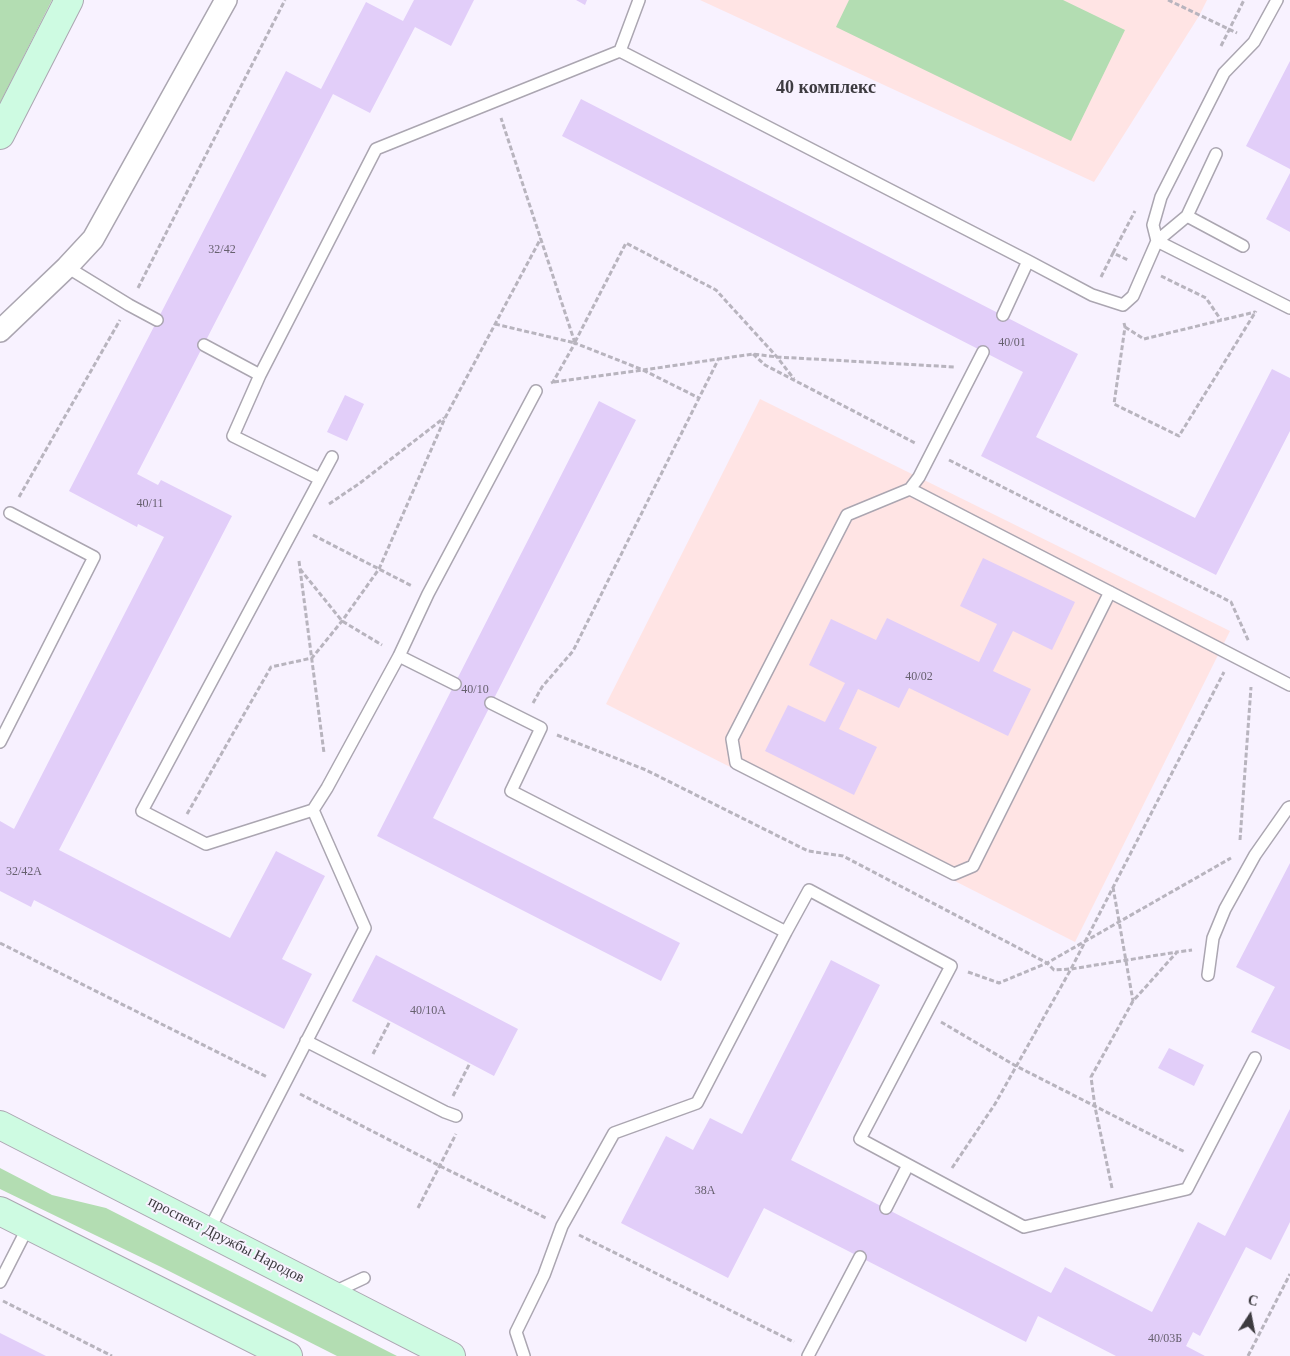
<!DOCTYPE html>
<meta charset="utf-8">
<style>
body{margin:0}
#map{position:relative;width:1290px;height:1356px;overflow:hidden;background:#f8f2ff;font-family:"Times New Roman",serif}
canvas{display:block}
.north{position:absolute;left:1225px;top:1291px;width:50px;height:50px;-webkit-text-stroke:4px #f8f2ff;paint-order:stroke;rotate:11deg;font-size:14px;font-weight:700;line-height:20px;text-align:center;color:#3d3b40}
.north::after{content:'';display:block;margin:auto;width:18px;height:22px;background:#3d3b40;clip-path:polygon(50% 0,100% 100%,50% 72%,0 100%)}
</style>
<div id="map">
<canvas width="1290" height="1356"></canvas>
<div class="north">С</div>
</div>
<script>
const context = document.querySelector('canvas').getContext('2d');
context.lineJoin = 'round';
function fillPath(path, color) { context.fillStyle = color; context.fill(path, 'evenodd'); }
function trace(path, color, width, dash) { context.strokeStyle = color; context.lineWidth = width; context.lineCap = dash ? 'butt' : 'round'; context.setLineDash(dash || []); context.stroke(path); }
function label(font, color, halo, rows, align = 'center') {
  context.font = font + ' "Times New Roman",serif'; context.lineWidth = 4; context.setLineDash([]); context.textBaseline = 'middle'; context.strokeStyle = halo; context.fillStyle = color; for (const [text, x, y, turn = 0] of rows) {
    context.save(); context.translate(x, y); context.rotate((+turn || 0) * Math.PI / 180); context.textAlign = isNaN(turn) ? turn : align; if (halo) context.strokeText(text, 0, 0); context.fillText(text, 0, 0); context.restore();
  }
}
const education = new Path2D(`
 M700,0H1207L1199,16L1094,182Z
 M760,399L1230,631L1075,942L606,704Z`);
const green = new Path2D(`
 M0,0H52L0,103Z
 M849,0H1063L1125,30L1071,141L836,27Z
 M0,1168L52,1195L106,1208L397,1356H337L161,1267L0,1189Z`);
const building = new Path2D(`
 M414,0H474L451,46L415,27L370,113L333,94L137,474L158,485L161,480L232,516L59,850L230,938L276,851L325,876L282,959L312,974L284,1029L34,900L31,907L0,891V821L14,829L164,537L138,524L137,527L69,491L286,71L321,89L366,2L403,21Z
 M576,0H587L585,5Z
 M1290,61V169L1246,146Z
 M581,99L1078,354L1036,437L1195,518L1272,369L1290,378V431L1216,575L981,456L1023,372L562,136Z
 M1290,173V232L1266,219Z
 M345,395L364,404L347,441L327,432Z
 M599,401L636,420L433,818L680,943L661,981L377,836Z
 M983,558L1075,602L1052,650L1013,631L993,671L1031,689L1008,736L909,688L899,708L858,689L839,729L877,747L854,795L765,751L788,705L825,722L845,683L809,665L831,619L876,640L887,618L979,662L997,624L960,606Z
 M1290,863V1050L1251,1032L1275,987L1236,967Z
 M376,955L518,1029L494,1076L352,1001Z
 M831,960L880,985L791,1160L1051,1293L1065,1267L1152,1312L1198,1222L1225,1236L1290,1109V1222L1271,1260L1246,1247L1200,1336L1193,1332L1186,1346L1205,1356H1116L1038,1316L1026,1342L764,1208L728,1278L621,1223L666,1136L693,1150L710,1118L742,1134Z
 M1169,1048L1204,1065L1194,1086L1158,1068Z
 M0,1333L46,1356H0Z`);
const path = new Path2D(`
 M1168,0L1237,33
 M1221,46L1244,0
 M1113,253L1135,211
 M1161,276L1206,298L1221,320
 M1101,277L1113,253L1128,260
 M138,288L285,0
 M1124,323L1125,327L1114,404L1179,436L1256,311
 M495,324L575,343L501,118
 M1125,327L1144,339L1255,312
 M575,342L626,243L716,290L777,357L794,379
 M753,354L765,365L915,443
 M554,382L643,370L699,398
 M551,383L553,382L575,343L643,370L753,354L777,357L955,367
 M949,460L1231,602L1249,642
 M19,497L120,320
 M329,504L360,483L444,418
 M313,535L412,586
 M299,561L324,753
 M300,569L342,621L382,645
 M533,703L542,687L573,651L718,360
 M557,735L646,770L808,851L843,856L1047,963L1054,970L1071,969L1177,952
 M187,814L271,667L312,658L342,621L379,569L445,418L541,238
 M1240,840L1251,687
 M1113,887L1133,1001
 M0,943L267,1077
 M968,972L999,983L1047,963L1231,858
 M941,1022L1016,1066L1185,1152
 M373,1054L390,1021
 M300,1094L440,1166L546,1218
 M453,1096L470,1063
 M952,1168L995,1104L1071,969L1224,672
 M1112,1188L1095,1107L1091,1077L1133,1001L1177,952L1192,950
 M418,1208L456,1134
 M579,1235L794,1342
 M3,1301L112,1356
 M1248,1356L1290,1274`);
const lane = new Path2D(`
 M620,51L639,0
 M1187,216L1216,154
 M1243,246L1187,216L1157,241L1153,225L1161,197L1224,73L1254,42L1277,0
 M67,267L129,305L157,320
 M1003,315L1028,261
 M204,345L260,375
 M320,479L233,436L260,375L376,149L620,51L1028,261L1092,295L1123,305L1133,296L1157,241L1290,308
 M910,489L919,477L983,352
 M1110,592L973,866L954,874L736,763L732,739L847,515L910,489L1253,666L1290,685
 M399,656L455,684
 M491,703L541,728L511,791L786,932L809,890L951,966L860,1139L1024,1227L1187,1189L1255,1058
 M0,742L94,557L10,513
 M313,810L206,844L142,811L332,457
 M1208,975L1213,938L1225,909L1255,855L1288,808L1290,807
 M306,1041L445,1112L456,1116
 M886,1208L908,1165
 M208,1232L365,928L313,810L327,788L399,656L428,594L536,391
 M0,1282L29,1225
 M332,1293L364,1278
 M524,1356L516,1332L544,1275L562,1226L614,1133L697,1103L786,932
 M808,1356L860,1257`);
const street = new Path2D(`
 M0,331L67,267L93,239L226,0`);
const secondary = new Path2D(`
 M0,135L69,0
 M0,1125L451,1356
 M0,1211L288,1356`);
const numberNames = [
 ["32/42",222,250],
 ["40/01",1012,343],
 ["40/11",150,504],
 ["40/02",919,677],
 ["40/10",475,690],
 ["32/42А",24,872],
 ["40/10А",428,1011],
 ["38А",705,1191],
 ["40/03Б",1165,1339]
];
const streetNames = [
 ["проспект Дружбы Народов",226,1240,27]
];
const quarterNames = [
 ["40 комплекс",826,88]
];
fillPath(education, '#ffe4e4');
fillPath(green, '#b3ddb2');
fillPath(building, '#e2cef9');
trace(lane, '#aba6b1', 14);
trace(street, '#aba6b1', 24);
trace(secondary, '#aba6b1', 30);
trace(path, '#b8b4be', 3, [5, 2.5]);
trace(lane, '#fff', 11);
trace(street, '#fff', 21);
trace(secondary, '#cefbe2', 28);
label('12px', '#66606e', null, numberNames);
label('15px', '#3d3b40', '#f8f2ff', streetNames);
label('bold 18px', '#3d3b40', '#f8f2ff', quarterNames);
</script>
